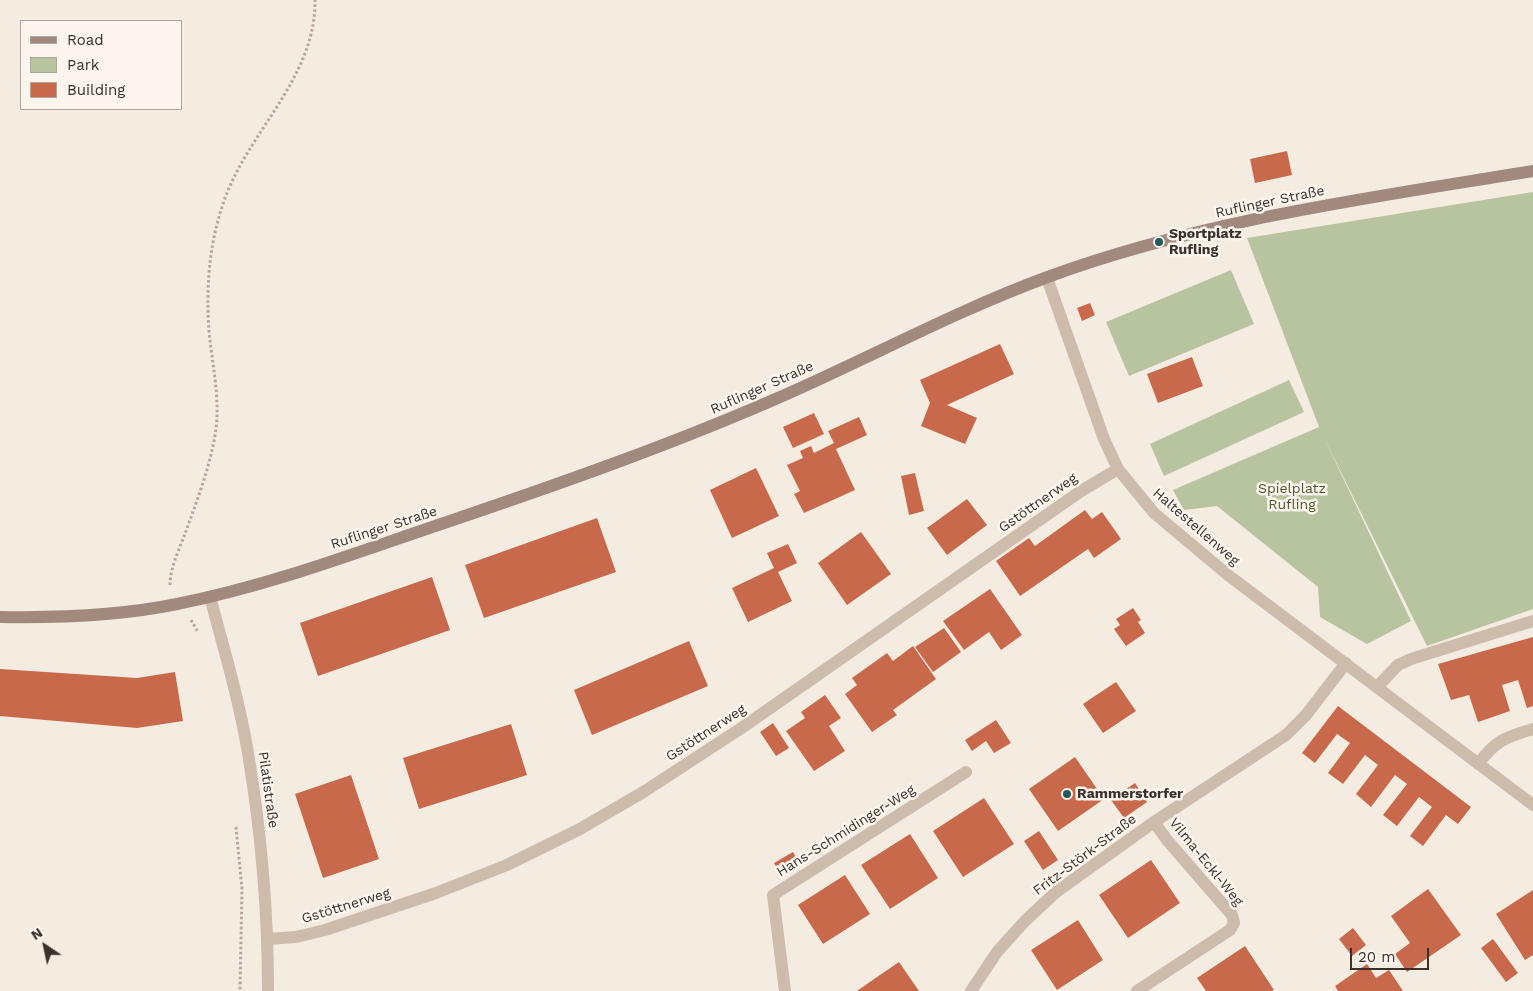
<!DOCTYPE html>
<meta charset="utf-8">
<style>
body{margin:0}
#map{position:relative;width:1533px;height:991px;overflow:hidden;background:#f4ebe1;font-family:"Work Sans",sans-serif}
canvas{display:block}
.legend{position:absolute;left:20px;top:20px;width:162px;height:90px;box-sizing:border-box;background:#fbf5ee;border:1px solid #aea6a0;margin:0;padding:6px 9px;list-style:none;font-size:15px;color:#3b302b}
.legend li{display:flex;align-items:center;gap:10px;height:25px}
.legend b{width:25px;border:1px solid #aea6a0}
.north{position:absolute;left:20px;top:921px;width:50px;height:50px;-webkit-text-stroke:4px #fbf5ee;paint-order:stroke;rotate:326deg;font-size:14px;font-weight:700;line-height:20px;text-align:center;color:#3b302b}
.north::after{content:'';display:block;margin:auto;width:18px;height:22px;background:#3b302b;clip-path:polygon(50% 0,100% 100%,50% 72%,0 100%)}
.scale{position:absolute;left:1350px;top:948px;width:79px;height:22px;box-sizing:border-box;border:2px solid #3b302b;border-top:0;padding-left:6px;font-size:15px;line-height:18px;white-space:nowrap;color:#3b302b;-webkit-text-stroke:4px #fbf5ee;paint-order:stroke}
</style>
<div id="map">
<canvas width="1533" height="991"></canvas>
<ul class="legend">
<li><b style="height:6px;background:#a18a7d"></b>Road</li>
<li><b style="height:14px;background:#b8c4a0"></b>Park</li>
<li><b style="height:14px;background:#c8694b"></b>Building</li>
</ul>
<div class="north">N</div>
<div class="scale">20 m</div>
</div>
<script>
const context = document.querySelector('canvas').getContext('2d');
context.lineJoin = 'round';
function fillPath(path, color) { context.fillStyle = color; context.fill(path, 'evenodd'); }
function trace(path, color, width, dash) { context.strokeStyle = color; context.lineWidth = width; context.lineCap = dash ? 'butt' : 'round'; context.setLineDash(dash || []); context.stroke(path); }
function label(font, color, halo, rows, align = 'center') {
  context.font = font + ' "Work Sans",sans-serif'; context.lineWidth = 5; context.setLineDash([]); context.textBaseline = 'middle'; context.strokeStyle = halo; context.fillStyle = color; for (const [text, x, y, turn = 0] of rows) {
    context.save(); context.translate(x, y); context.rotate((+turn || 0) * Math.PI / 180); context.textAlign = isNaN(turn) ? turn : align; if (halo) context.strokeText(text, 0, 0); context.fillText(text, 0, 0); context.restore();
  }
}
const green = new Path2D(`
 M1533,192V609L1427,646L1323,436L1411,621L1367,644L1320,617L1318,587L1217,506L1184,510L1173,490L1319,427L1247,238Z
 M1231,270L1254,324L1129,376L1106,322Z
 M1289,380L1304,412L1164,476L1150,444Z`);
const building = new Path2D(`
 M1287,151L1292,175L1255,183L1250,159Z
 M1090,303L1095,315L1082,321L1077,308Z
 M1000,344L1014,374L947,405L977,418L965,444L921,426L930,403L920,380Z
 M1192,357L1203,386L1158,403L1147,374Z
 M814,413L824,434L793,448L783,427Z
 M859,417L867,435L836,449L855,490L804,513L794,494L800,491L787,465L803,458L800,451L811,446L814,453L834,443L828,431Z
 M756,468L779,516L732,538L710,490Z
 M915,473L924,511L909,515L901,476Z
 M967,499L987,525L947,555L927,528Z
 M1085,510L1092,519L1102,512L1121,539L1094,558L1088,549L1020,596L996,561L1029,538L1035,546Z
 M597,518L616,572L484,618L465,565Z
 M861,532L891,574L847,605L818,563Z
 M788,544L797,563L778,572L792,601L748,622L732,588L774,568L767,553Z
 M432,577L450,630L318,676L300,623Z
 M990,589L1022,635L1001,650L989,632L964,650L943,621Z
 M1133,608L1141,620L1138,622L1145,633L1126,646L1114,629L1120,625L1116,619Z
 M944,628L961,652L933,672L915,647Z
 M1533,637V706L1527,708L1518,680L1502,685L1510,711L1478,722L1469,695L1451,700L1438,664Z
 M689,641L708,686L592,735L574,690Z
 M913,646L936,679L893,710L897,715L872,732L845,694L857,685L852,678L887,653L893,661Z
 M0,669L137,678L175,672L183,721L137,728L0,716Z
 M1116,682L1136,711L1103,733L1083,704Z
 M825,695L841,718L829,726L845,751L814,771L786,731L805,718L801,712Z
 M1338,706L1471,807L1458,824L1446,815L1423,846L1410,836L1432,807L1419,797L1397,826L1383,815L1407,784L1395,775L1371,807L1356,794L1378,765L1365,755L1343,784L1328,773L1350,743L1337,734L1315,763L1302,753Z
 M996,720L1011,743L994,753L986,741L972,751L965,740Z
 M773,723L789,748L776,756L760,732Z
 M511,724L527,775L419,809L403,758Z
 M1075,757L1104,799L1058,831L1029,789Z
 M351,775L379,859L323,878L295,794Z
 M1135,783L1147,802L1124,818L1111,800Z
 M984,798L1014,844L963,877L933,831Z
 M1039,831L1058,860L1043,870L1024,841Z
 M910,834L938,878L890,909L861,865Z
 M793,852L800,864L781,875L774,863Z
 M1151,860L1180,903L1128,938L1099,895Z
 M845,875L870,914L823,944L798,905Z
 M1428,889L1461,935L1407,972L1395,954L1410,943L1391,916Z
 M1533,890V955L1525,960L1496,914Z
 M1078,920L1103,960L1057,990L1031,950Z
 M1353,928L1366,945L1352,956L1339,939Z
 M1493,939L1518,973L1506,982L1481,948Z
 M1245,946L1274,990L1272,991H1206L1197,978Z
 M899,962L919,991H857L877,977Z
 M1367,964L1376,978L1389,970L1403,991H1338L1335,986Z`);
const path = new Path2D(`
 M170,585C170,567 180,548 186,531C198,498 211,464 216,429C220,397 212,363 209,331C206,288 209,245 223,204C246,133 316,79 315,0
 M191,620L198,632
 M236,827L242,889L240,991`);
const street = new Path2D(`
 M1047,278L1104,439L1118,469L1154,513L1228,575L1533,805
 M210,597C224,649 239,700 248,753C261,831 268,911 268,991
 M1377,687L1398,665L1411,659L1533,621
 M1478,764C1496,740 1506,737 1533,729
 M268,939L296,937L325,930L436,893L507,865L580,829L645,791L743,727L1081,491L1118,469
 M785,991L773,895L966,772
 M971,991L997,952L1025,921L1056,892L1154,822L1286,735L1306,715L1346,663
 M1137,991L1230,930L1234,923L1232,915L1167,840L1154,822`);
const secondary = new Path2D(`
 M0,617C59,618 119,616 177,604C269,586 358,552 447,522C562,483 676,443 787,394C873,356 956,311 1045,278C1202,220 1369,198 1533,171`);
const markers = [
 [1159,242,5,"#1f5a5e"],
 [1067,794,5,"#1f5a5e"]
];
const streetNames = [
 ["Ruflinger Straße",1270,202,-12],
 ["Ruflinger Straße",762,388,-24],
 ["Gstöttnerweg",1038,503,-35],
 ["Haltestellenweg",1196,527,41],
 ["Ruflinger Straße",384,528,-18],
 ["Gstöttnerweg",706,733,-33],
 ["Pilatistraße",268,790,82],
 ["Hans-Schmidinger-Weg",846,831,-32],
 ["Fritz-Störk-Straße",1085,855,-37],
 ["Vilma-Eckl-Weg",1206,862,51],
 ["Gstöttnerweg",346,906,-17]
];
const poiNames = [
 ["Sportplatz",1169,234],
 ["Rufling",1169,250],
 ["Rammerstorfer",1077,794]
];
const parkNames = [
 ["Spielplatz",1292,489],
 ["Rufling",1292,505]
];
fillPath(green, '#b8c4a0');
fillPath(building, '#c8694b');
trace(path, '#b9a596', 3, [2.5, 2.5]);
trace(street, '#cdbbac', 12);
trace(secondary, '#a18a7d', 12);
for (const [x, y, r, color] of markers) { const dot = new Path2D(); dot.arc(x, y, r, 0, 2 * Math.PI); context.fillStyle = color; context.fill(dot); trace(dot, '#fbf5ee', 2); }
label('14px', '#3b302b', '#fbf5ee', streetNames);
label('bold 14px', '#3b302b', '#fbf5ee', poiNames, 'left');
label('14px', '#4a5a2e', '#fbf5ee', parkNames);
</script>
